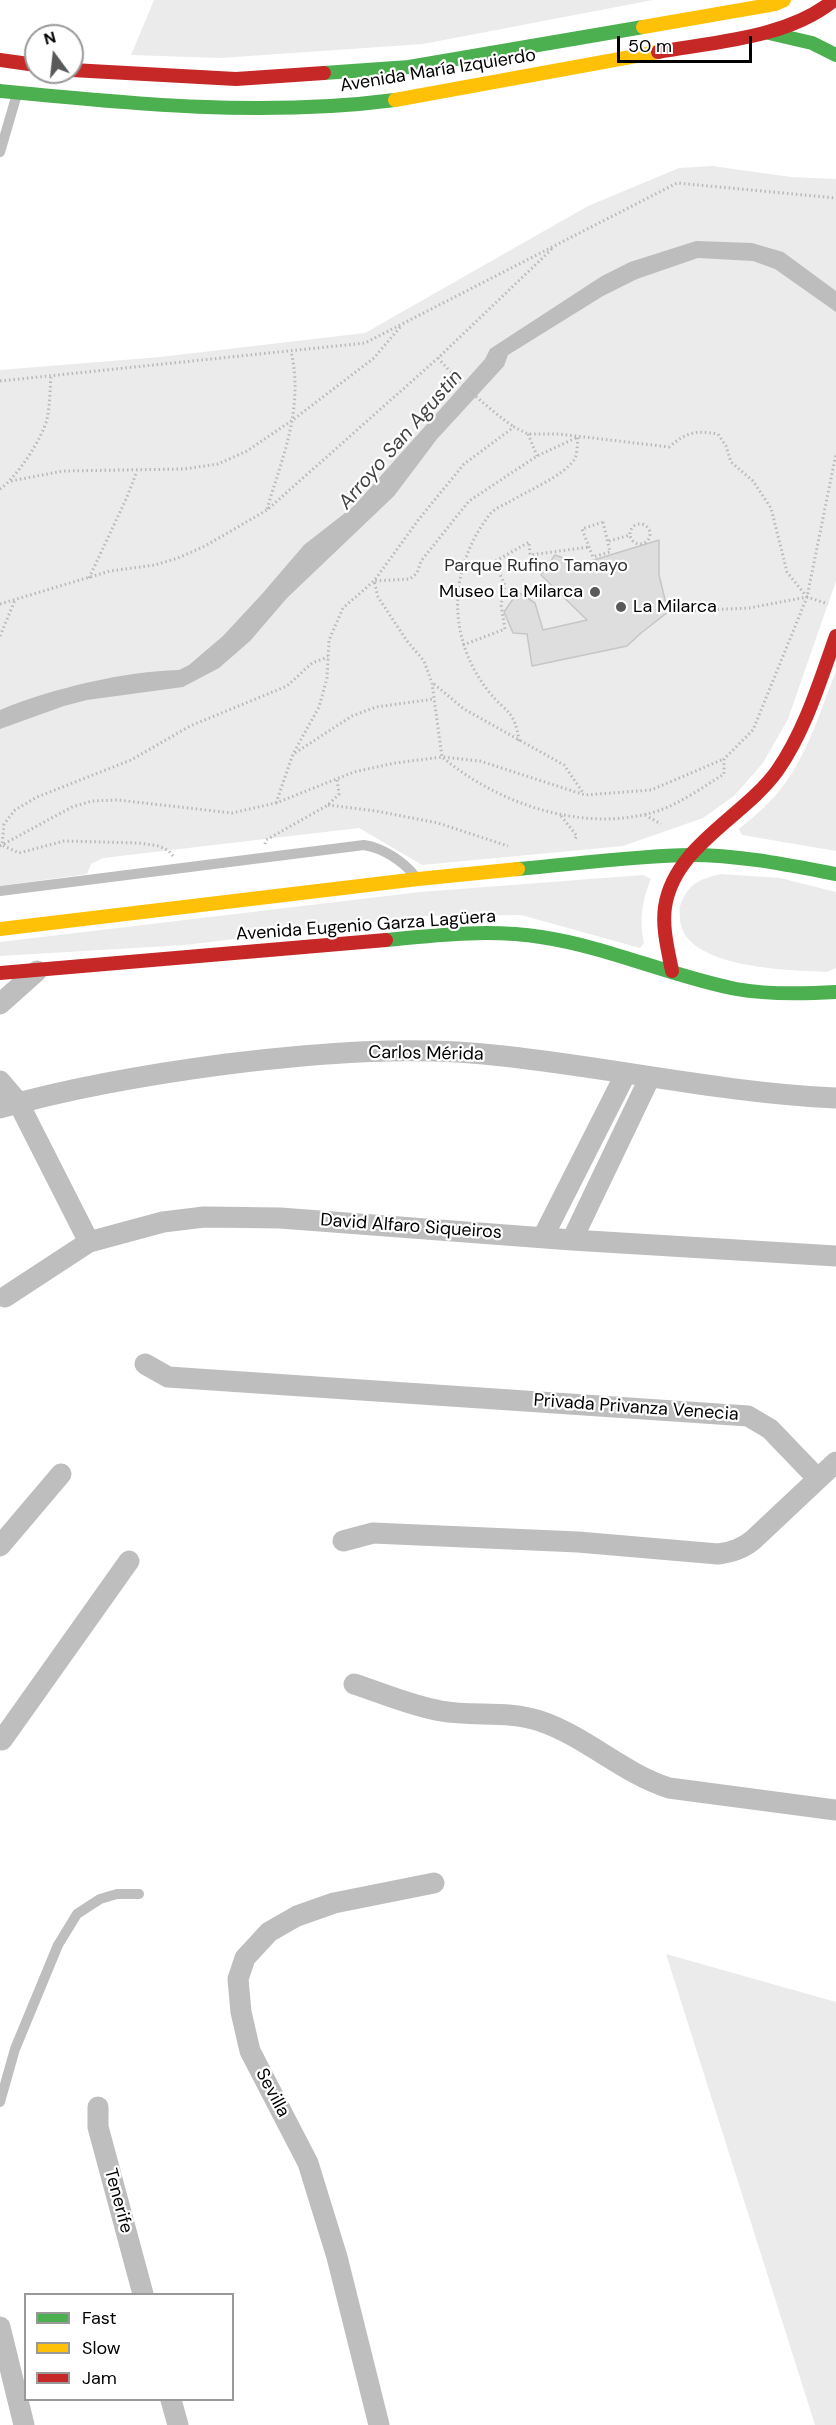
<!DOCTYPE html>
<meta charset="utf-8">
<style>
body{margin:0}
#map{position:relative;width:836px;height:2425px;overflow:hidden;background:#fff;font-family:"DM Sans",sans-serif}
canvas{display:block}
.legend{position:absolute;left:24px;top:2293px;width:210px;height:108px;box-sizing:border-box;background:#fff;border:2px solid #999;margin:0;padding:8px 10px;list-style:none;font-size:18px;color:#000}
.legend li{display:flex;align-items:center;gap:12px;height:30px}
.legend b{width:30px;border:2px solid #999}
.north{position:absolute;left:24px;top:24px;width:60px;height:60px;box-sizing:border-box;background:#fff;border:2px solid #999;border-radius:50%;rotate:345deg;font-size:16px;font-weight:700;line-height:24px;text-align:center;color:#000}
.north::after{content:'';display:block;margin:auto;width:21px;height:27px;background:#595959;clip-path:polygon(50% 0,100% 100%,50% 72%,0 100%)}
.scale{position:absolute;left:617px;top:36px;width:135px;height:27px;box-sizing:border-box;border:3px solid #000;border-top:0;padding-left:8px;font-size:18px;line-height:21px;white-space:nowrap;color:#000;-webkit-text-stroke:4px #fff;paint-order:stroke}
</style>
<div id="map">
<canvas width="836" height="2425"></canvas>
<ul class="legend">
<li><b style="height:8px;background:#4caf50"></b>Fast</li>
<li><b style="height:8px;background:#ffc107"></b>Slow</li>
<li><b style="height:8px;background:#c62828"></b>Jam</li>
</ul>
<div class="north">N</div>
<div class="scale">50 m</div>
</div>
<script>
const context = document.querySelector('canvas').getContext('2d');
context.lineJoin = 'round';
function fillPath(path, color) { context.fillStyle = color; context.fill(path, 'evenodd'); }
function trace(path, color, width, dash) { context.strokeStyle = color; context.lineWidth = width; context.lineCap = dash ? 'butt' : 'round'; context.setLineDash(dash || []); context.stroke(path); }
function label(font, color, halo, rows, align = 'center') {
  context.font = font + ' "DM Sans",sans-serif'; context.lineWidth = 4.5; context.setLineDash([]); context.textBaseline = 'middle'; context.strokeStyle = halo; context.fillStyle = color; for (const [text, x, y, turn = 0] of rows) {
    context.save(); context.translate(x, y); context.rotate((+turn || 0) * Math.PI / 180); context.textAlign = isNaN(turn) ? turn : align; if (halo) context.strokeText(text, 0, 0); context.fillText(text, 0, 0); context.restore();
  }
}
const green = new Path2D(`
 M154,0H653L423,44L220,58L131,55Z
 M712,166L791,177L836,179V581L788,719L763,763L734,796L703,818L623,846L422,865L359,828L103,858L91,864L87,874L0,886V370L160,357L365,333L588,206L679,168Z
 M836,671V851L742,835L739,829C755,816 771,802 783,786C808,753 821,709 836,671Z
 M721,874L780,878L836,892V968L827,972C789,970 685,969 680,920C680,915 679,910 680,906C688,883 700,879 721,874Z
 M643,875L651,879C642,900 639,920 644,943L640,948L521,915L422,916L185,945L0,956V942L420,892Z
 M666,1954L836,2002V2425H815Z`);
const water = new Path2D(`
 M696,241L752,243L783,252L836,291V312L775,269L753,261L698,258L637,279L603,296L508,355L504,366L437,439L394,496L287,598L250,641L219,668L183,687L87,700L64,706L0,729V710C50,689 125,671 179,670L189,665L223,636L262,594L304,545L354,506L485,359L490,349L602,276L630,262Z`);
const building = new Path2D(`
 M659,540V575L668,612L641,633L627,646L532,666L527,634L513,633L504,612L518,592L535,603L543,630L587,620L541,575L555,555L581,564Z`);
const path = new Path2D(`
 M438,358C460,383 486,407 514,427
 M0,381L365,343L677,183L836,198
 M528,434L537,456
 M11,481L63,471L184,469L218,464L247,451L294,419L374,358L401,326
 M0,489C17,477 42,439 47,419C50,405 50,389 51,376
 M267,509C283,455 304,408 291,351
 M603,522L610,552L593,557L582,529Z
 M630 534a10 10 0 1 1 20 0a10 10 0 1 1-20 0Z
 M609,541L630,535
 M89,578L127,497L137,471
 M0,604L110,571L155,565L178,558L205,546L267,510L438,358L553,248
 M668,612L749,608L807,597L828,604
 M0,636L15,600
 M463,645L505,629L501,605L505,585L494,562L529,542L530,555L589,547
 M434,684L464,709L564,765L584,794
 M519,741C515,710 506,713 489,692C446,637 448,569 490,514C494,509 503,505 509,502C527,491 562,477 574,460C578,454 577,444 578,437L537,456L469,501L421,561L417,573L410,579L374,581L378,597L407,641L424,661L432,683L442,757L480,761L585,795L651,790L724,759
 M295,753L352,716L376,707L434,699
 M276,803L293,754L319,707L327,678L329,640L343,608L374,581L419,519L464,464L514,427L528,434H559L669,447C687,432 695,430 718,434L726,446L731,462L753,481L771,508L787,572L807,597
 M328,805L376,811L438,823L508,846
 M645,815L661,824
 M561,816L577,836L574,840
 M265,844L266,840L328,805L339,794L337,779
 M0,846L72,807L92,801L118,800L232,813L276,803L354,772L395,763L442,757C496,802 576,831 647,814C674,808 700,789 724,774V759L753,730L807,597L836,454
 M173,856L169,851L159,846L139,843L64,841L19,853L2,845L4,824L15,810L37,797L131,760L190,726L287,686L312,663L328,657`);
const lane = new Path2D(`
 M0,152L17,94
 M0,891L364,845C383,848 403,861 415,876
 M0,2102L15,2049L58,1945L77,1914L100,1899L117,1894H139`);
const street = new Path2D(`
 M0,1004L37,971
 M0,1081L18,1102L89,1242
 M0,1108C74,1087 151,1074 227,1064C318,1053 411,1045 503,1056C614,1068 724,1093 836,1098
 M543,1237L626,1073
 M572,1240L650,1077
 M5,1297L89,1242L163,1222L204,1217L280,1218L572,1240L836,1256
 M145,1364L168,1377L748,1416L770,1429L818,1479
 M343,1541L373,1533L578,1542L718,1554C732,1552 742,1549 753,1540L836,1462
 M0,1546L61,1474
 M354,1684C382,1693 411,1706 441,1711C474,1717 507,1710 540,1721C587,1737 622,1773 669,1788L836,1810
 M2,1740L129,1561
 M98,2107V2127L143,2294
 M0,2327L24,2425
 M171,2400L178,2425
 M379,2425L337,2257L308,2163L250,2051L241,2012L238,1979L245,1958L269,1932L297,1916L334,1903L434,1883`);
const fast = new Path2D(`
 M769,33L812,43L836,55
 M324,73L409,67L643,27
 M0,91C132,104 263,117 395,100
 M518,869C575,864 633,856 691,855C740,855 788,865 836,874
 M386,940C437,935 490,929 541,937C608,947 670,976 736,989C769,995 803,994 836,992`);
const slow = new Path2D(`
 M643,27L775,4L784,0
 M395,100L658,52
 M0,929L418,879L518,869`);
const jam = new Path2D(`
 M658,52C715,42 788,38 834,0
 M0,60L36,65
 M72,70L236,79L324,73
 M672,971C668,950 662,928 665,907C674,846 744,817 777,771C805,731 820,681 836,636
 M0,973L386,940`);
const markers = [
 [595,592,6,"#595959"],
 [621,607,6,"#595959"]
];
const streetNames = [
 ["Avenida María Izquierdo",438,71,-9],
 ["Avenida Eugenio Garza Lagüera",366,926,-4],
 ["Carlos Mérida",426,1054,1],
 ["David Alfaro Siqueiros",411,1227,4],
 ["Privada Privanza Venecia",636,1408,4],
 ["Sevilla",272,2093,62],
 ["Tenerife",118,2201,75]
];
const parkNames = [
 ["Parque Rufino Tamayo",536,566]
];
const poiNames = [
 ["Museo La Milarca",583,592],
 ["La Milarca",633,607,"left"]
];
const waterNames = [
 ["Arroyo San Agustin",401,440,-49]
];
fillPath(green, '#ebebeb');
fillPath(water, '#bdbdbd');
fillPath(building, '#dedede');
trace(building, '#c6c6c6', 1.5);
trace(path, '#b9b9b9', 3, [1.5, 3]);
trace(lane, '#bebebe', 10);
trace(street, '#bebebe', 21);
trace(fast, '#4caf50', 14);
trace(slow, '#ffc107', 14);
trace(jam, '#c62828', 14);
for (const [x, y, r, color] of markers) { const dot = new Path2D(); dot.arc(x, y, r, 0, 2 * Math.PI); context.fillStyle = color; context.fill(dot); trace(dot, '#fff', 2); }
label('18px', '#000', '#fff', streetNames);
label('18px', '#313131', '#fff', parkNames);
label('18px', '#000', '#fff', poiNames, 'right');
label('italic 20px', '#424242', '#fff', waterNames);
</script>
